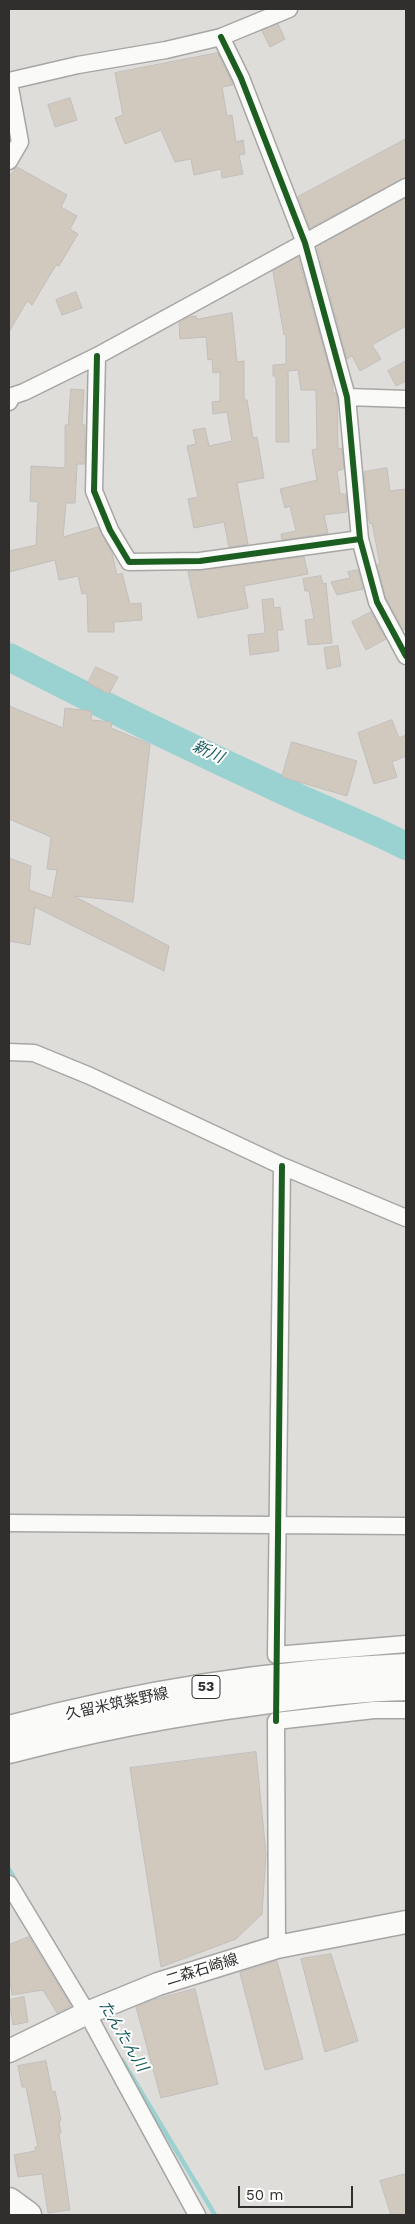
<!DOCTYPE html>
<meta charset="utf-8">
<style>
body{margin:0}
#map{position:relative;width:415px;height:2224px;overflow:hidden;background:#dfddda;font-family:"Work Sans",sans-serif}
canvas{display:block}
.frame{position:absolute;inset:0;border:10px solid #302f2d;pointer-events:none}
.scale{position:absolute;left:238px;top:2186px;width:115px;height:22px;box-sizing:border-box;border:2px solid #302f2d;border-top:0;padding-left:6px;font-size:15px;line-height:18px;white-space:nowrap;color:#302f2d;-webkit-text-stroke:4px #fff;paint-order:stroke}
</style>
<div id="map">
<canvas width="415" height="2224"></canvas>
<div class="frame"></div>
<div class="scale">50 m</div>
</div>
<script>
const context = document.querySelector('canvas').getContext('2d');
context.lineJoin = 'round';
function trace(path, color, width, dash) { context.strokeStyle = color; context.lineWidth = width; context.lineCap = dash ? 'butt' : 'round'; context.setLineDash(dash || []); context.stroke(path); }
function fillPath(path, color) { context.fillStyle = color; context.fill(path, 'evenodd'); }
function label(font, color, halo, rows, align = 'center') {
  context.font = font + ' "Work Sans","Noto Sans JP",sans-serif'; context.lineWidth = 4; context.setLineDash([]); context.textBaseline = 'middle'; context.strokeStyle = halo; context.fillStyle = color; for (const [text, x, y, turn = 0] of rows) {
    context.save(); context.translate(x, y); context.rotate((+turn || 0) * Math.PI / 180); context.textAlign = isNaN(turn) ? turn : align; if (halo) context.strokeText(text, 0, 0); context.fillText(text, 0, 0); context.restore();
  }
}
const stream = new Path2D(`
 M9,1869L17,1883
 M122,2060L215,2215`);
const river = new Path2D(`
 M9,657C104,706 201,753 299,798C335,814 371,828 406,846`);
const building = new Path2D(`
 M278,24L285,39L270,47L262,31Z
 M218,53L233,85L222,87L227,116L232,115L236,142L243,140L245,154L239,155L243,174L222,178L221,169L194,175L191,159L175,162L161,130L125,144L115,118L123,115L115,73Z
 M70,98L77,120L55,127L48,105Z
 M406,139V177L310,228L298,197Z
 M17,167L67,195L61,207L77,216L70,229L78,234L59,266L56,265L32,305L27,301L9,332V177Z
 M406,198V326L372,345L381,359L360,371L352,356L347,359L317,247Z
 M298,257L333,382V393H336L337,397L338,449L342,448L344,469L337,471L340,494H346L347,512L324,515L328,533L282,540L281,534L296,531L290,506L285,508L280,489L317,480L312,450L317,449L316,390H301L298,370L288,371L289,442H276V376H273V365L286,364V334L284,335L273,271Z
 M76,292L82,308L62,315L56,300Z
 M232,313L237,362L244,361V400H247L253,438L257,437L264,478L237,483L248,544L229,547L224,522L194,528L188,499L198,497L187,446L196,444L193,430L205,428L209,446L232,441L227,412L213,414L212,402L220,401V372L213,373L212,359L208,360L206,337L180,339L179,323L189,317L196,316L197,319Z
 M406,361V381L396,386L388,371Z
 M71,389L84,390L82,425H85V464H77L75,503H66L63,537L98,527L112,553L117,575L122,573L130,604L141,603L142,620L114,622V632H88L87,593L82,594L78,576L59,580L55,560L9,572V551L36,545L38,502L30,501L31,466L65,468V425H68Z
 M387,468L390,491L406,489V629L403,630L386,598L377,565L380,564L372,523L370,524L368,517L364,472Z
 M304,557L308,574L244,586L248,608L198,618L188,572Z
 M358,570L363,589L337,595L331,582L350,578L348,572Z
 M321,576L323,584L326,583L332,643L308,645L305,620L314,619L309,591H305L303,579Z
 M273,599L274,608L280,607L283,630H277L279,651L250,655L248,635L265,633L262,600Z
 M371,612L386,639L366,650L352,622Z
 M338,646L341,666L327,669L324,648Z
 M96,667L118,677L109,694L88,683Z
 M9,706L63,728L65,708L92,711L91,720L112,722L111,728L150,744L133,902L74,896L169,946L164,971L35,907L30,945L9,941V858L31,866L29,890L52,898L57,870L47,869L51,837L9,819Z
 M392,720L399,738L406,735V756L392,762L397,777L374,784L358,733Z
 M292,742L357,761L347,796L282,777Z
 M256,1752L266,1854L262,1914L236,1939L161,1967L130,1768Z
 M29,1937L71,2006L57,2013L43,1990L12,1995L9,1974V1945Z
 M331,1954L358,2041L325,2052L301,1959Z
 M277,1961L303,2059L265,2070L240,1973Z
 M195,1989L218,2084L161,2098L136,2007L156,1999Z
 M24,1997L28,2022L13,2025L9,2000Z
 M46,2061L52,2092L55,2091L61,2120L59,2121L61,2133H59L70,2210L48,2213L42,2174L18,2177L14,2155L35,2151V2147H38L26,2087H22L18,2066Z
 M406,2174V2215H391L380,2181Z`);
const minor = new Path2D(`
 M221,37L241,78L305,243L347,397L360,539L377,602L406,656
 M9,81L78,65L166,50L221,37L289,9
 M9,82L20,142L9,161
 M97,356L94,491L110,530L129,562L200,561L360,539
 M347,397L406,399
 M9,402L12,396L24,392L97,356L406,187
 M9,1052L34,1053L90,1076L282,1166L406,1218
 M282,1166L276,1655L406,1644
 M9,1523L406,1526
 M9,1884L87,2013L197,2215
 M277,1947L276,1721L374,1710H406`);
const secondary = new Path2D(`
 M9,2051L87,2013L158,1984L277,1947L406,1922`);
const primary = new Path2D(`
 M9,1729C139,1694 272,1673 406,1667
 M9,1750C92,1728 177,1712 262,1701C310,1694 358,1688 406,1687
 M9,2201L28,2215`);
const cycleway = new Path2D(`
 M221,37L241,78L305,243L347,397L360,539L377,602L406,656
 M97,356L94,491L110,530L129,562L200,561L360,539
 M276,1721L282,1166`);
const shields = [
 [206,1687,28]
];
const shieldNames = [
 ["53",206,1687]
];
const streetNames = [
 ["久留米筑紫野線",117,1704,-12],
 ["二森石崎線",202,1970,-17]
];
const waterNames = [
 ["新川",208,752,25],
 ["たんたん川",123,2036,59]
];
trace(stream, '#9ad1d1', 4.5);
trace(river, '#9ad1d1', 28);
fillPath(building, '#d1c8be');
trace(building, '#c0bfbd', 1);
trace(minor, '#a7a6a4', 19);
trace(secondary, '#a7a6a4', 25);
trace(primary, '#a7a6a4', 29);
trace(minor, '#fafaf9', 16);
trace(secondary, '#fafaf9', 22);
trace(primary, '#fafaf9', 26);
trace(cycleway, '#1b5e20', 6);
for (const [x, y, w] of shields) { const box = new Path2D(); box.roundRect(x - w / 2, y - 11.5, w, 23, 4); context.fillStyle = '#fff'; context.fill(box); trace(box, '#302f2d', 1); }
label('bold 14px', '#302f2d', null, shieldNames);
label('15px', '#302f2d', '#fff', streetNames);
label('italic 16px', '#1c5e5f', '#fff', waterNames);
</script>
